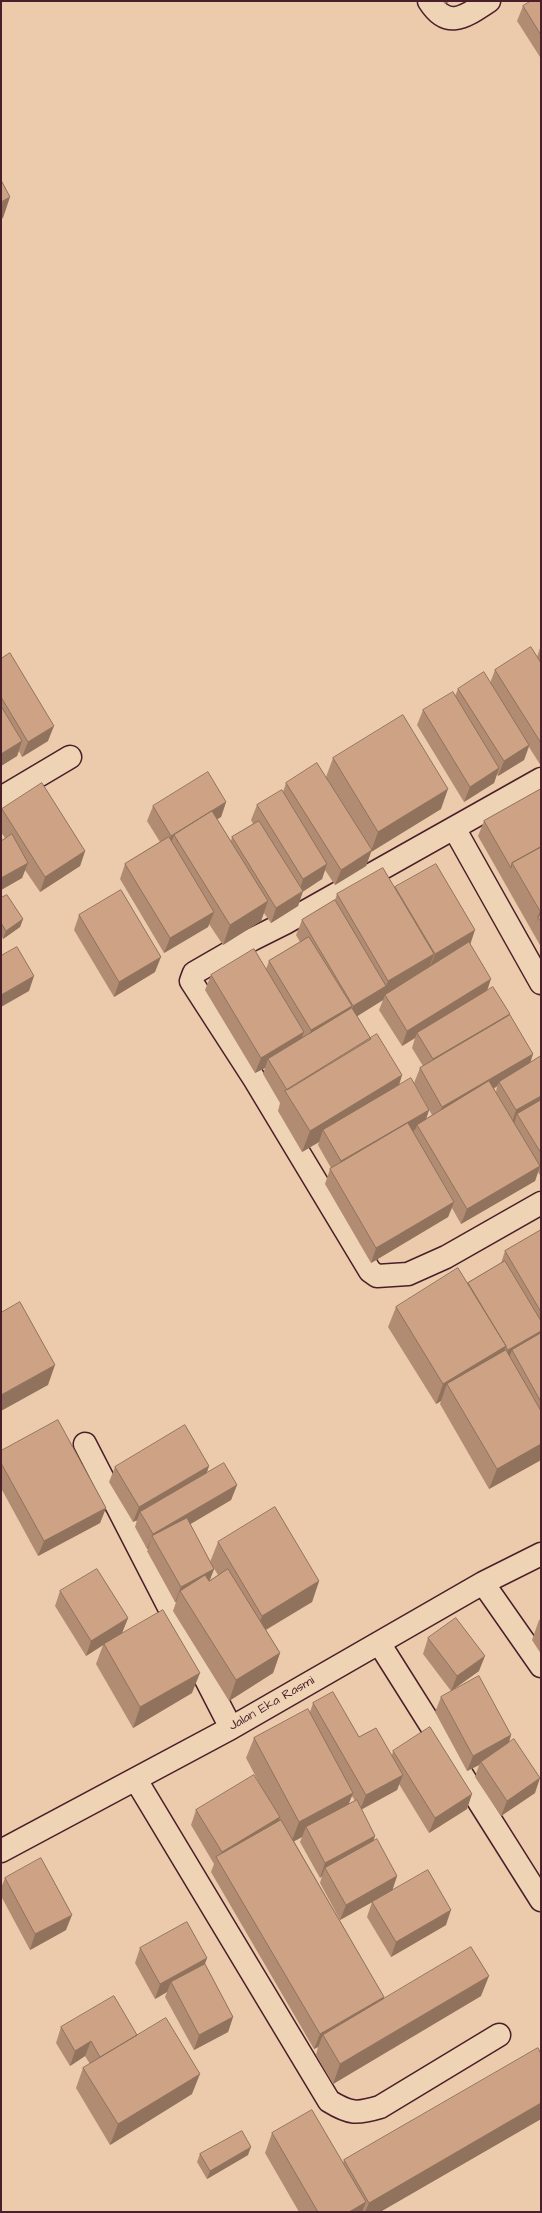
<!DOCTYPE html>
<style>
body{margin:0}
#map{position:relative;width:542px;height:2213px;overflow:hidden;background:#ebcbab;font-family:"Architects Daughter",sans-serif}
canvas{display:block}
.frame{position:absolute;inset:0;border:2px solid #4a1f2b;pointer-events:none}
</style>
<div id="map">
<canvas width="542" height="2213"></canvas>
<div class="frame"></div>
</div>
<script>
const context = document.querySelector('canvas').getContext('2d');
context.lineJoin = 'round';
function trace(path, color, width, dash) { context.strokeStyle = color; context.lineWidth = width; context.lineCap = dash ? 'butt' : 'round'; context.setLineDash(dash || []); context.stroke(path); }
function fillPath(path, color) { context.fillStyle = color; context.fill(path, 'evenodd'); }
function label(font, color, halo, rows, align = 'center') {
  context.font = font + ' "Architects Daughter",sans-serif'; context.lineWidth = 3; context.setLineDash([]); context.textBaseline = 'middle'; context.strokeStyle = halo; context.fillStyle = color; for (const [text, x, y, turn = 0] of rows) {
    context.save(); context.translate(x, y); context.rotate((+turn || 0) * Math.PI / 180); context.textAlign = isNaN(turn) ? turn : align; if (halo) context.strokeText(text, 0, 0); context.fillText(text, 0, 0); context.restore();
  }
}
const minor = new Path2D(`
 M429,1C448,31 466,16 489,1
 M541,779L285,923L253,939L194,973L191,981L255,1080L370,1271L377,1276L408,1274L446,1257L541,1203
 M1,798L70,757
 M454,828L541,983
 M85,1444L231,1728
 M483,1583L541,1666
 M379,1643L541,1900
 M136,1780L329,2101C350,2114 357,2114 380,2107L499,2035
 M1,1851L231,1728L483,1583L541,1554`);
const wall = new Path2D(`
 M443,1H450L445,4Z
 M541,1V56L540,57L517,21L523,6Z
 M541,645V766L529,747L524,760L498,776L497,774L494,783L464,802L417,725L423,710L455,696L458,689L490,683L495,670L537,657Z
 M1,659L48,741L22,757L19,751L17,756L1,766Z
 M333,758L441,809L371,852L366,866L335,885L325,870L322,879L303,891L298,906L271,923L264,913L261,921L223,945L209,924L208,927L164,953L120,879L125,864L160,842L147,821L153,806L226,802L221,817L217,819L231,841L232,837L253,824L251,820L257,805L283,792L286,783L326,777Z
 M541,789V947L478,836L484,821Z
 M2,809L85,851L80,866L40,892L25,870L22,878L1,890V839L2,840L5,838L1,832V810Z
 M395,887L470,944L487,991L509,1016L533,1054L530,1063L541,1056V1177L538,1172L535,1181L461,1224L452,1208L448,1217L371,1263L325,1184L330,1169L331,1168L318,1145L319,1142L302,1152L278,1111L280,1103L263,1074L265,1068L255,1073L205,990L211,975L266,969L269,961L300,942L296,935L302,920L335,900L337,894L395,888ZM383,1000L379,1010L402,1046L415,1038L412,1048L423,1066L420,1068L414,1083L432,1115L426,1119L429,1110L399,1086L402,1075L371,1039L357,1016ZM497,1086L496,1092L494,1089Z
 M1,898L23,919L20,927L3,939L1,936Z
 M79,915L155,972L114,997L74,930Z
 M541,1230V1460L489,1489L440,1404L441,1401L436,1404L388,1327L396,1307L467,1283L501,1263L505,1251Z
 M1,1451L106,1508L100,1523L38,1556L1,1488Z
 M209,1466L206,1474L237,1485L231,1500L190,1524L214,1569L210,1580L218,1575L210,1562L218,1542L319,1581L312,1602L266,1630L280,1653L273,1673L229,1701L173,1611L176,1602H175L147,1551L148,1549H147L135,1527L137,1520L133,1522L109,1482L115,1467Z
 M60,1591L128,1618L122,1633L111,1640L192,1693L133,1728L96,1664L103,1645L86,1656L55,1606Z
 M541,1619V1654L532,1640L539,1620Z
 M428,1638L479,1671L451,1691L423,1654Z
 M441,1697L511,1735L509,1743L535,1793L501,1816L475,1777L479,1765L467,1771L435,1712Z
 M313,1703L359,1737L392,1755L393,1751L467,1809L429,1833L399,1784L397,1790L361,1810L375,1836L373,1841L397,1876L392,1891L340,1920L320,1883L322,1876L320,1878L300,1842L302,1837L294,1841L384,1997L383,1999L481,1996L333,2084L316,2055L318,2047L314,2049L211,1872L214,1864L191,1825L196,1810L265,1794L246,1758L254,1738L310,1712ZM352,1796L355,1801L348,1805Z
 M5,1878L66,1930L30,1950L1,1896V1888Z
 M372,1902L446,1925L391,1957L367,1917Z
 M140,1948L207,1958L205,1964L233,2017L228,2032L194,2050L165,1997L167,1992L155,1999L135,1963Z
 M61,2027L137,2035L192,2094L110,2145L76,2088L83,2068L90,2064L85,2056L70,2066L56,2043Z
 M541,2054V2119L380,2212H299L265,2153L272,2133L343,2163L344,2160Z
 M200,2154L248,2155L207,2179L197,2162Z`);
const shadedWall = new Path2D(`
 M446,1H450L445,4Z
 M10,197L3,218L1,219V202Z
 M54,726L48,741L22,757L28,742Z
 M22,741L17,756L1,766V754Z
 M529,745L524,760L498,776L504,761Z
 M499,768L494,783L464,802L470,787Z
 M448,789L441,809L371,852L366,866L335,885L341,870L371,851L378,832Z
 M226,802L221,817L178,843L174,835L169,848L165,851L171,836Z
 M85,851L80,866L40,892L45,877Z
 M28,863L22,878L1,890V878Z
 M327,864L322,879L298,895L303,879Z
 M303,891L298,906L271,923L276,908Z
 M268,901L261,921L223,945L230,925Z
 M540,911H541V922L538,917L532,932Z
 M214,912L208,927L164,953L170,938Z
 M23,919L20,927L3,939L6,931Z
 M475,930L470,945L429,969L435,954Z
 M434,954L427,974L385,995L383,1000L348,1022L353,1006L386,986L388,981Z
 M161,957L155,972L114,997L119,982Z
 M34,976L29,991L1,1007V995Z
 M491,979L486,994L417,1033L415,1038L402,1046L407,1031Z
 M352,1006L346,1021L306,1045L311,1030Z
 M510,1014L504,1029L428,1074L433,1059Z
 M304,1032L298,1047L268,1059L265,1068L255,1073L261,1058Z
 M533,1054L528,1069L499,1082L497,1086L437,1122L442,1107Z
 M402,1075L395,1096L323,1130L319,1142L302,1152L310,1131Z
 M541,1096V1108L517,1114L514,1124L511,1126L516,1110Z
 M429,1110L424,1125H417L415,1130L336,1176L341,1161Z
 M540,1166L535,1181L461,1224L467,1209Z
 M454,1202L448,1217L371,1263L376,1248Z
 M541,1331V1340L512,1350L507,1363L502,1365L508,1350Z
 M506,1346L499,1366L447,1384L441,1401L436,1404L443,1384Z
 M55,1365L48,1385L1,1411V1395Z
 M541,1444V1460L489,1489L497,1469Z
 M209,1466L204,1481L140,1512L137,1520L133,1522L139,1507Z
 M237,1485L231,1500L157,1544L152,1536L148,1549H147L153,1534Z
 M106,1508L100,1523L38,1556L44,1541Z
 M214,1569L208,1584L180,1591L176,1602H175L181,1587Z
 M319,1581L312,1602L255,1636L262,1616Z
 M128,1618L122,1633L86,1656L91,1641Z
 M280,1653L273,1673L229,1701L236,1680Z
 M485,1656L479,1671L451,1691L457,1676Z
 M200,1673L192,1693L133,1728L140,1707Z
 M511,1735L506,1750L481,1762L479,1765L467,1771L473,1756Z
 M403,1775L397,1790L360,1810L366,1795Z
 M540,1778L535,1793L501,1816L507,1801Z
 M353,1793L345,1813L306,1827L302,1837L291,1843L299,1822Z
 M472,1794L467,1809L429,1833L435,1818Z
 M280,1817L274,1832L218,1861L222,1852Z
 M375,1836L370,1851L325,1868L322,1876L320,1878L325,1863Z
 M397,1876L392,1891L340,1920L346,1905Z
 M451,1910L446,1925L391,1957L396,1942Z
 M72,1915L66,1930L30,1950L35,1934Z
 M207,1958L201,1973L171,1982L167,1992L155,1999L160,1984Z
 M489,1976L481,1996L333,2084L340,2064Z
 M384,1997L379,2012L323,2035L318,2047L314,2049L320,2034Z
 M233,2017L228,2032L194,2050L199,2035Z
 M91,2041L85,2056L70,2066L75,2051Z
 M200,2074L192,2094L110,2145L118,2124Z
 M541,2103V2119L380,2212H365L369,2203Z
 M251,2147L248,2155L207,2179L210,2171Z
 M366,2202L362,2212H349Z`);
const building = new Path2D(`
 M531,1H541V35L523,6Z
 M1,180L10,197L1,202Z
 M531,647L541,663V743L495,670Z
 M10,653L54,726L28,742L1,697V659Z
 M484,672L529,745L504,761L458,689Z
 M453,692L499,768L470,787L423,710Z
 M1,706L22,741L1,754Z
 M403,715L448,789L378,832L333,758Z
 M317,763L372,850L341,870L286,783Z
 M208,772L226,802L171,836L153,806Z
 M42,783L85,851L45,877L2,809Z
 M541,789V847L512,863L511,868L484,821Z
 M282,790L327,864L303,879L257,805Z
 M212,811L268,901L230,925L174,835Z
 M259,821L303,891L276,908L232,837Z
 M12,834L28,863L1,878V839L2,840Z
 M169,837L214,912L170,938L125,864Z
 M541,847V911H540L512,863Z
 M436,864L475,930L435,954L395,887Z
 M383,868L434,954L388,981L337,894Z
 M121,890L161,957L119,982L79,915Z
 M7,895L23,919L6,931L1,923V898Z
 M335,900L386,986L353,1006L302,920Z
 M541,915V922L538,917Z
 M309,937L352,1006L311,1030L269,961Z
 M469,942L491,979L407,1031L385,995Z
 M17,947L34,976L1,995V956Z
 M254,949L304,1032L261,1058L211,975Z
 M493,987L510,1014L433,1059L417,1033Z
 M352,1008L371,1039L287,1090L268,1059Z
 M510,1015L533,1054L442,1107L420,1068Z
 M377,1034L402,1075L310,1131L285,1091Z
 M541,1056V1096L516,1110L499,1082Z
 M411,1078L429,1110L341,1161L323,1130Z
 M489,1081L540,1166L467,1209L417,1125Z
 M541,1100V1153L517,1114Z
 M408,1123L454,1202L376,1248L330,1169Z
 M541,1230V1312L505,1251Z
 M505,1261L541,1321V1331L508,1350L506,1347V1346L468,1283Z
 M458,1268L506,1346L443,1384L396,1307Z
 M20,1302L55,1365L1,1395V1313Z
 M541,1333V1402L512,1350Z
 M506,1350L541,1411V1444L497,1469L447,1384Z
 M58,1420L106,1508L44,1541L1,1463V1451Z
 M185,1425L209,1466L139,1507L115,1467Z
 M224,1463L237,1485L153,1534L140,1512Z
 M275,1507L319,1581L262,1616L218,1542Z
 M187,1518L214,1569L181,1587L152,1536Z
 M97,1569L128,1618L91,1641L60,1591Z
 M228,1569L280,1653L236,1680L180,1591L205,1575L209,1581Z
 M163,1610L200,1673L140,1707L104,1644Z
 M456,1618L485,1656L457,1676L428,1638Z
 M479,1676L511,1735L473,1756L441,1697Z
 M333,1692L359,1737L376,1728L403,1775L366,1795L313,1703Z
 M308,1709L353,1793L299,1822L254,1738Z
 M430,1727L472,1794L435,1818L393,1751Z
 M514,1739L540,1778L507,1801L481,1762Z
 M254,1775L280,1817L222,1852L196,1810Z
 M357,1800L375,1836L325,1863L306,1827Z
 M281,1820L384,1997L320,2034L216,1857Z
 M377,1839L397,1876L346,1905L325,1868Z
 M41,1858L72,1915L35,1934L5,1878Z
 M428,1870L451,1910L396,1942L372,1902Z
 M187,1922L207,1958L160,1984L140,1948Z
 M471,1947L489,1976L340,2064L323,2035Z
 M205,1964L233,2017L199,2035L171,1982Z
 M114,1996L137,2035L100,2057L91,2041L75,2051L61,2027Z
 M166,2018L200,2074L118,2124L83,2068Z
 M538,2048L541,2054V2103L369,2203L344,2160Z
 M312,2110L366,2202L349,2212H318L272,2133Z
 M242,2131L251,2147L210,2171L200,2154Z`);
const streetNames = [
 ["Jalan Eka Rasmi",272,1704,-30]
];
trace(minor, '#4a1f2b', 25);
trace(minor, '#eed3b5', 22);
fillPath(wall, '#b18c72');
fillPath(shadedWall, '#90725d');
fillPath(building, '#cea385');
trace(building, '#90725d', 1);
label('13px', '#4a1f2b', '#eed3b5', streetNames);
</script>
